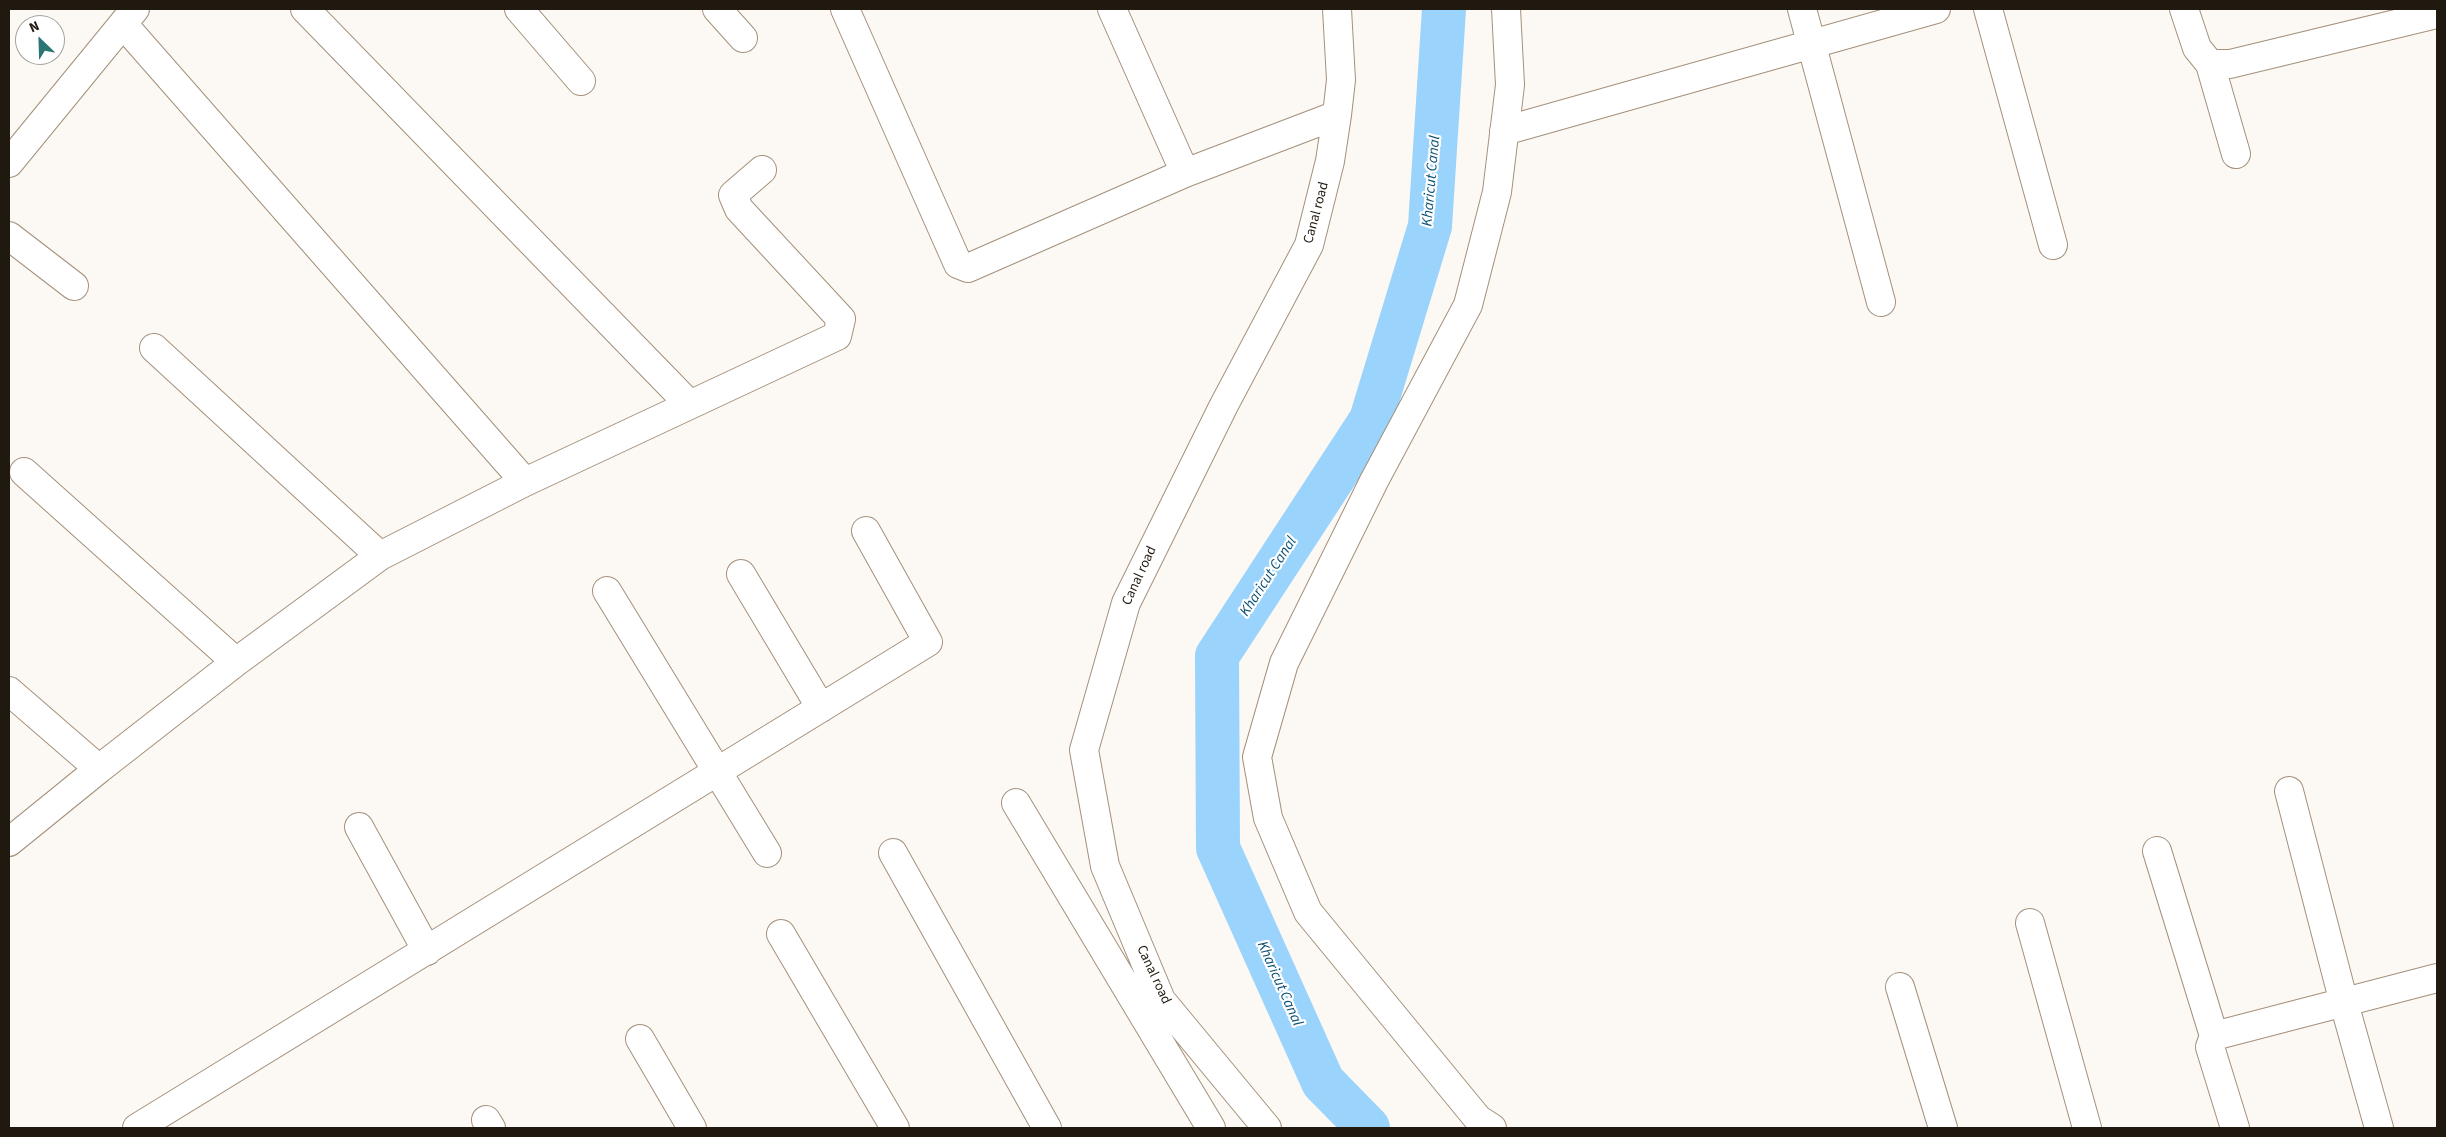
<!DOCTYPE html>
<style>
body{margin:0}
#map{position:relative;width:2446px;height:1137px;overflow:hidden;background:#fcf8f3;font-family:"Source Sans 3",sans-serif}
canvas{display:block}
.frame{position:absolute;inset:0;border:10px solid #201910;pointer-events:none}
.north{position:absolute;left:15px;top:15px;width:50px;height:50px;box-sizing:border-box;background:#fff;border:1px solid #a6a39f;border-radius:50%;rotate:336deg;font-size:14px;font-weight:700;line-height:20px;text-align:center;color:#201910}
.north::after{content:'';display:block;margin:auto;width:18px;height:22px;background:#2b7573;clip-path:polygon(50% 0,100% 100%,50% 72%,0 100%)}
</style>
<div id="map">
<canvas width="2446" height="1137"></canvas>
<div class="frame"></div>
<div class="north">N</div>
</div>
<script>
const context = document.querySelector('canvas').getContext('2d');
context.lineJoin = 'round';
function strokePath(path, color, width, dash) { context.strokeStyle = color; context.lineWidth = width; context.lineCap = dash ? 'butt' : 'round'; context.setLineDash(dash || []); context.stroke(path); }
function label(font, color, halo, rows, align = 'center') {
  context.font = font + ' "Source Sans 3",sans-serif'; context.lineWidth = 4.5; context.setLineDash([]); context.textBaseline = 'middle'; context.strokeStyle = halo; context.fillStyle = color; for (const [text, x, y, turn = 0] of rows) {
    context.save(); context.translate(x, y); context.rotate((+turn || 0) * Math.PI / 180); context.textAlign = isNaN(turn) ? turn : align; if (halo) context.strokeText(text, 0, 0); context.fillText(text, 0, 0); context.restore();
  }
}
strokePath(new Path2D(`
 M1368,1128l-45,-46 -105,-234 -1,-192 154,-236 59,-194 14,-217`), '#9ad3fc', 44);
const minor = new Path2D(`
 M305,9l384,395
 M519,9l62,72
 M717,9l26,29
 M845,9l113,255 10,4 217,-95 -73,-164
 M1802,9l79,293
 M1988,9l65,236
 M2184,9l13,39 13,16h20l207,-50
 M123,24l402,458
 M2210,64l26,90
 M1504,131l432,-122
 M9,163l126,-154
 M1185,173l152,-58
 M9,236l65,50
 M154,348l226,208
 M24,472l212,190
 M741,574l80,134
 M607,591l160,262
 M9,691l90,78 -90,73
 M99,769l137,-107 144,-106 145,-74 312,-146 4,-17 -102,-110 -6,-14 29,-25
 M2289,791l55,212 35,125
 M1016,803l195,325
 M359,827l68,124
 M2157,851l57,185 -4,11 25,81
 M893,853l154,275
 M2030,923l57,205
 M781,934l114,194
 M1900,987l43,141
 M2214,1036l223,-58
 M640,1039l52,89
 M486,1120l5,8
 M137,1128l791,-486 -62,-111
 M1267,1128l-106,-128 -56,-134 -21,-116 42,-147 98,-198 85,-160 21,-84 7,-46 4,-35 -4,-71
 M1492,1128l-14,-9 -170,-207 -40,-94 -11,-61 27,-94 90,-182 94,-176 29,-113 13,-107 -4,-76`);
strokePath(minor, '#a4907b', 30);
strokePath(minor, '#fff', 28);
label('14px', '#201910', '#fff', [
 ["Canal road",1317,213,-75],
 ["Canal road",1140,576,-65],
 ["Canal road",1153,975,65]
]);
label('italic 15px', '#0a5076', '#fff', [
 ["Kharicut Canal",1432,181,-85],
 ["Kharicut Canal",1269,577,-57],
 ["Kharicut Canal",1279,984,66]
]);
</script>
